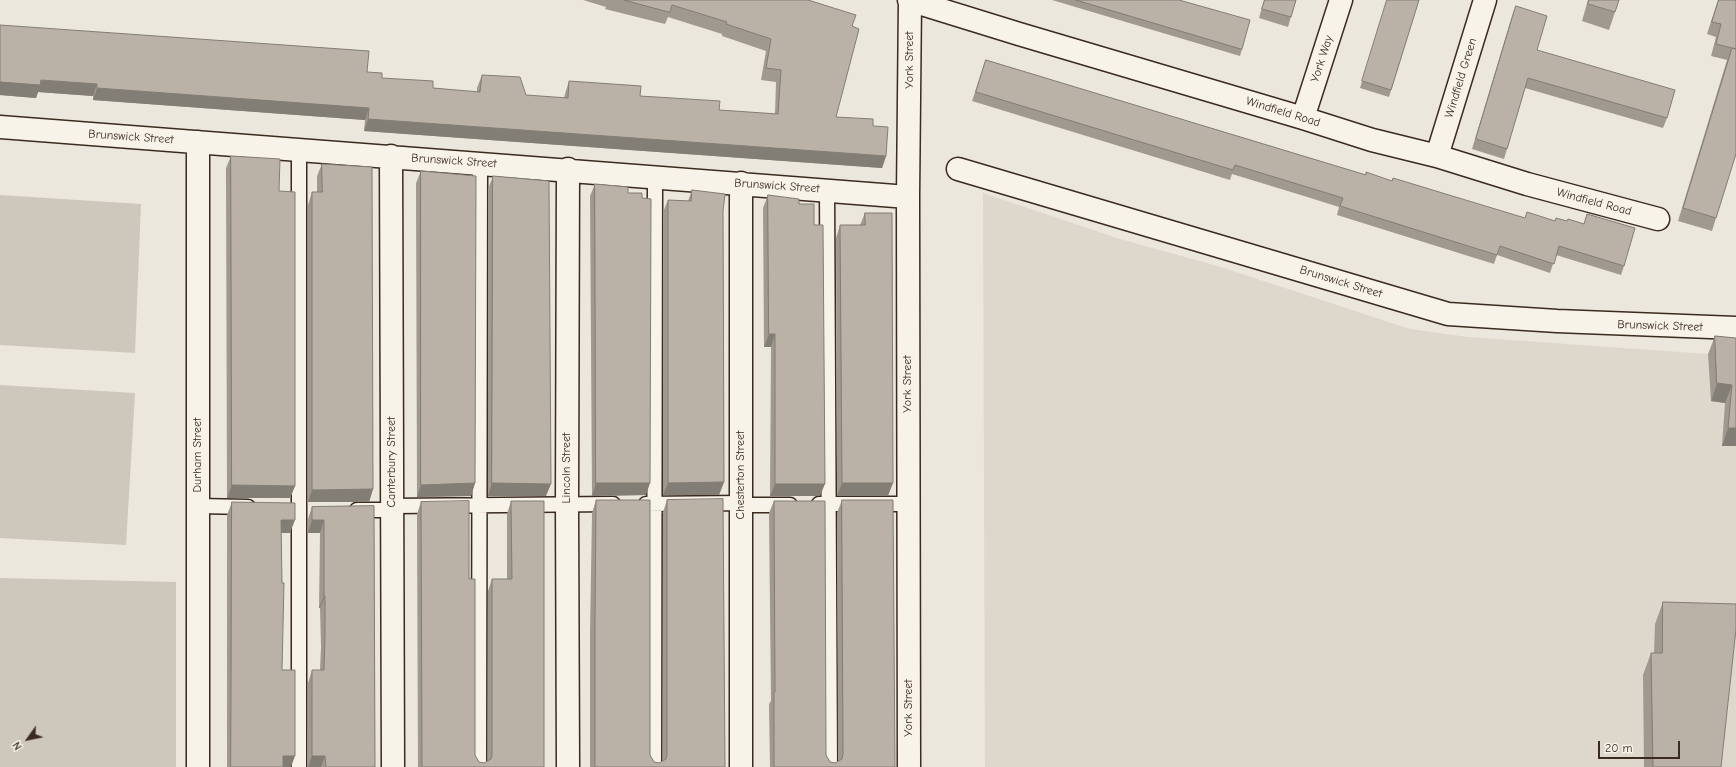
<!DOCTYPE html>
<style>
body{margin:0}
#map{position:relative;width:1736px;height:767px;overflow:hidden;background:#ece7dc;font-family:"Comic Neue",sans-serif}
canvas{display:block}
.north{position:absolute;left:8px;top:719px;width:40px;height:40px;-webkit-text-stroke:3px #f7f3e8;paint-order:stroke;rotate:237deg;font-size:11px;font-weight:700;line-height:16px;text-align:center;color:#3b2a1e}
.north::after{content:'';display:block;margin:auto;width:14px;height:18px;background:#3b2a1e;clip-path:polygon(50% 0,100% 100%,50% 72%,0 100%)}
.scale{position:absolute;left:1598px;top:741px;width:82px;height:18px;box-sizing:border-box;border:2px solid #3b2a1e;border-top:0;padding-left:5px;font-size:12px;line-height:14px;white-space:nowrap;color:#3b2a1e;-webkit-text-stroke:3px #f7f3e8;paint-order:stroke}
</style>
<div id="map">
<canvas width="1736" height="767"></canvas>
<div class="north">N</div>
<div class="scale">20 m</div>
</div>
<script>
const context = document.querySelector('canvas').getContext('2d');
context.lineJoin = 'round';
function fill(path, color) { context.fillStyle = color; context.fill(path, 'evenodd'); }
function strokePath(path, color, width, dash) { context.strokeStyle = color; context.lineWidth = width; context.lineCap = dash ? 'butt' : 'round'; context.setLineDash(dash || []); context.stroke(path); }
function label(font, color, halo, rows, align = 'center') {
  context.font = font + ' "Comic Neue",sans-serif'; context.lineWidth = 4; context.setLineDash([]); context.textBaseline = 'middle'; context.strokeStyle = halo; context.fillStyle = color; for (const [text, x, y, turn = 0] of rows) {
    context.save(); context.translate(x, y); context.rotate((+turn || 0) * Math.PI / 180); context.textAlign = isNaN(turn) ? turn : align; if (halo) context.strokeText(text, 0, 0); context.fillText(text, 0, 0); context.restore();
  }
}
fill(new Path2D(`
 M983,193l137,46 101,28 189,62 58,8 268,19v411h-751z`), '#ddd7cc');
fill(new Path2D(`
 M0,195l141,9 -6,149 -135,-8z
 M0,385l135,8 -9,152 -126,-7z
 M0,578l176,4v185h-176z`), '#cec8bc');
const service = new Path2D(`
 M299,149v618
 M827,190l3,577
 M646,504l96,-1
 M819,504h90
 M742,505h48
 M198,506l50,1
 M392,506l221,-2
 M357,510h35
 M479,767l1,-604
 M654,767l1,-590`);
const minor = new Path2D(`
 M909,0l110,34 284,84 69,22 65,16 90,28 131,35
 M1303,118l38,-118
 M0,127l908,70
 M391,156l2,611
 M1437,156l48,-156
 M958,169l490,145 109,7 179,7
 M741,183v584
 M198,767v-625
 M568,767l-1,-263 1,-335
 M909,767l-1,-570 2,-197`);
strokePath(service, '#3b2a1e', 17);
strokePath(minor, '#3b2a1e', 25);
strokePath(service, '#f7f3e8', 14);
strokePath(minor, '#f7f3e8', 22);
fill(new Path2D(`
 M583,0h225l44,26 -16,91 37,9 13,30 -4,12 -518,-37 1,-11 -272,-20v-4l-55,-4 -2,6 -36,-3v-70l367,47 15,6 51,10 44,4v-4l5,-13 44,20 38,3 1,-4 4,-13 71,15 79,14 56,4 1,-32 -15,-2 5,-29 -44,-15v-2l-54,-17 -3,7 -60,-15 1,-2z
 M1052,0h127l63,49 -2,7z
 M1264,0h32l-8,27 -29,-9z
 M1387,0h32l-30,97 -29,-9z
 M1588,0h31l-10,30 -27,-9z
 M1718,0h18l-20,218 -4,13 -34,-10 49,-161 -16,-4 5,-19 -9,-3z
 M1516,6l21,44 130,68 -4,10 -138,-40 -18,61 -3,10 -32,-10 40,-133z
 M986,60l380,115 26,6 133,37 30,3h12l1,-2 16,5 3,-10 37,52 -3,9 -65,-20 -6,18 -53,-18 -3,9 -157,-49 2,-8 -35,-11 -72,-22 -2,6 -258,-79z
 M231,156l48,35 16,295 -5,12h-63l-1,-330z
 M322,164l51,325 -4,13h-61v-297l4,-13h5v-16z
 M421,171l54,312 -4,13 -54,1 -1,-314z
 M493,176l53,320h-58v-307z
 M595,184l33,9 18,302 -54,1 -2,-300z
 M692,190l31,21 1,271 -5,13h-56v-283l5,-12 20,1z
 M768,195l31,9 15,21 6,271h-50l1,-149h-7l-1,-139z
 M865,213l23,283h-51l-1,-258 4,-13h20z
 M1715,336l21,2v108h-14l3,-43 -14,-2 -3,-47z
 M596,500l54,255 4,7 5,1 4,-2v-249l4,-12 58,267h-135v-135l2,-119z
 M842,500l53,267h-125l-1,-63 2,-3 -2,-188 5,-12 52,254 4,7 5,1 3,-2 -1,-248z
 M511,501l33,266h-126l-1,-253 4,-12 48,77 6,176 4,7 5,1 4,-2v-170l4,-12h15v-65z
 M232,502l58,31h-9l1,137 9,97h-64v-252z
 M374,506l1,261h-68l1,-84 4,-13h8l1,-23 -1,-39h-1l1,-75h-12v-14l4,-12z
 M1663,602l58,165h-77l-1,-92 8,-22h3l1,-29z`), '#a09990');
fill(new Path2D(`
 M41,80l56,4 -4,12 -55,-4 -2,6 -36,-3v-13z
 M97,88l272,20 -4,12 -272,-20z
 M368,119l518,37 -4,12 -518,-37z
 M769,334h6l-4,13h-7z
 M1717,383l15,2 -7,18 -14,-2z
 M1728,428h8v18h-14z
 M724,482l-5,13h-56l5,-12z
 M475,483l-4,13 -54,1 4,-12z
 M492,483l59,1 -5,12h-58z
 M596,483h54l-4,12 -54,1z
 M842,483h51l-5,13h-51z
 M775,484h50l-5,12h-50z
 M232,485l63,1 -5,12h-63z
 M373,489l-4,13h-61l4,-12z
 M281,520h14l-5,13h-14z
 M312,520h12l-4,13h-12z
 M324,596h1l-5,12h-1z
 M283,756h12l-4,11h-12z
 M312,756h13l-4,11h-13z`), '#827d75');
const building = new Path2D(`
 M624,0h184l48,15 -4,11 7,3 -23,88 37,2v7l15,1 -2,29 -518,-37 1,-11 -272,-20v-4l-56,-4 -1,5 -40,-3v-57l369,26 -2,21 15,1v5l51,3v7l47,4 2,-17 38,2 6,18 42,3 1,-17 72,5 -1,10 80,5 -1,9 59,4 3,-44 -15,-2 5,-29 -45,-15 1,-2 -55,-17 -2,7z
 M1076,0h103l71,20 -8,29z
 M1265,0h31l-5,17 -29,-8z
 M1387,0h32l-28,90 -29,-9z
 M1589,0h30l-4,12 -27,-8z
 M1719,0h17v49l-4,-1 4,1v105l-20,64 -33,-10 49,-160 -16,-4 5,-20 -9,-2z
 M1516,6l31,10 -10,34 138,40 -8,28 -139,-40 -21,71 -31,-10z
 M986,60l380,115v-3l26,9 1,-3 132,40 2,-6 28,9 1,-3 11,3 1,-2 16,5 3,-10 48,14 -11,38 -65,-20 -5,18 -54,-18 -3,9 -157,-49 3,-8 -108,-33 -2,5 -257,-78z
 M231,156l49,3 -1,32 16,1v294l-63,-1z
 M322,164l50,3 1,322 -61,1v-298h10z
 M421,171l55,5 -1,307 -54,2z
 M493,176l56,5 2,303 -59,-1z
 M595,184l33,3v6h14v5l9,1 -1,284h-54z
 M692,190l33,4 -2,17 1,271 -56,1v-283l23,1z
 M768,195l31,4v5h15v21h9l2,259h-50v-150h-6z
 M865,213h27l1,270h-51l-2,-258h25z
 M1715,336l21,2v90h-8l4,-43 -15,-2z
 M723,499l2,268h-130v-148l1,-119h54v255l4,7 5,1 7,-4 1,-4v-255z
 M842,500h51l2,267h-121v-75h1l-1,-191h51l1,254 4,7 5,1 7,-4 1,-5z
 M469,501v78h6v176l4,7 5,1 7,-4 1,-4v-176h20l-1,-78h33v266h-122l-1,-265z
 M232,502l63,1v17h-14l1,63h2l-2,87h13v86h-12v11h-52z
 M374,506l1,261h-49l-1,-11h-13v-86h12l1,-36v-38h-1v-76h-12v-13z
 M1663,602l73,2v25l-15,138h-68l-2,-114h11z`);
fill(building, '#bab2a7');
strokePath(building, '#827d75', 1);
label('12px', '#3b2a1e', '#f7f3e8', [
 ["York Way",1322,59,-72],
 ["York Street",910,60,-90],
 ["Windfield Green",1461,78,-73],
 ["Windfield Road",1283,112,17],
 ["Brunswick Street",131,137,4],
 ["Brunswick Street",454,161,4],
 ["Brunswick Street",777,186,4],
 ["Windfield Road",1594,202,15],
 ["Brunswick Street",1341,282,17],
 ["Brunswick Street",1660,326,2],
 ["York Street",908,384,-90],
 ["Durham Street",198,455,-90],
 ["Canterbury Street",392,462,-90],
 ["Lincoln Street",567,468,-90],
 ["Chesterton Street",741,475,-90],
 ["York Street",909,708,-90]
]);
</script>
